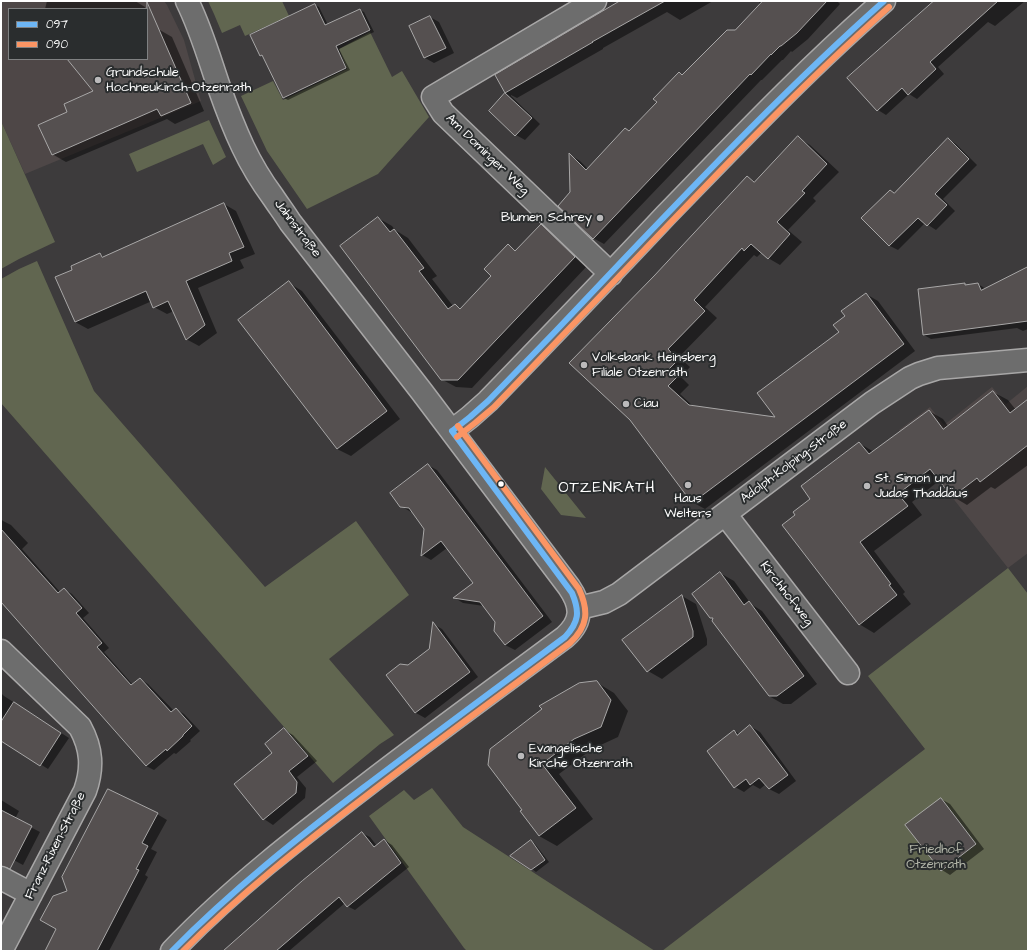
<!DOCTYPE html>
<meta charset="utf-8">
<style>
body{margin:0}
#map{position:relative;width:1029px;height:952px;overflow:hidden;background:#3d3b3c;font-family:"Architects Daughter",sans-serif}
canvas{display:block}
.frame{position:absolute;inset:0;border:2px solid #fff;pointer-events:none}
.legend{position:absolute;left:8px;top:8px;width:140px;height:52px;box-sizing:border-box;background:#2a2d2e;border:1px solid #7f8182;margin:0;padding:5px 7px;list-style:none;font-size:12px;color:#fff}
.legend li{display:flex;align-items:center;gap:8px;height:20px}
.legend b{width:20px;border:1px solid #7f8182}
</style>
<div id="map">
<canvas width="1029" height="952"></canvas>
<div class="frame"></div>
<ul class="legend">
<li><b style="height:5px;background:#6db6f5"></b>097</li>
<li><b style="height:5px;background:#fb9564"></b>090</li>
</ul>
</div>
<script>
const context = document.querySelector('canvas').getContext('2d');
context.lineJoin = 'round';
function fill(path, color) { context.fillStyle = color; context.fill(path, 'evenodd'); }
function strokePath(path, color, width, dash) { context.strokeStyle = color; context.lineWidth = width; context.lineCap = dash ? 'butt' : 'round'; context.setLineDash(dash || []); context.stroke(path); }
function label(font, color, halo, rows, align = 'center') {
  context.font = font + ' "Architects Daughter",sans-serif'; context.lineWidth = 4; context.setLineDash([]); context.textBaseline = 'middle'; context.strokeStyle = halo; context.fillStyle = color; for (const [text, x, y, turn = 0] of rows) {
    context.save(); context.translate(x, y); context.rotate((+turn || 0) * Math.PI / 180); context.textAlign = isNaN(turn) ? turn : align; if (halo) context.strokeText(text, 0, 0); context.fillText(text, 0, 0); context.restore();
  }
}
fill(new Path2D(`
 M1,1h163l3,4 17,35 17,61 -176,73 -24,-53zM9,9h138v50h-138z
 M1028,386v167l-20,15 -109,-138 31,-23 14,18 48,-38 14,17z`), '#4e4747');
fill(new Path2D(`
 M208,1h74l7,15 -44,20 -5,-11 -18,8 -8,-19z
 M370,32l22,45 10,-6 27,46 -51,57 -71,35 -40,-58 -26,-55 32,-15 10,19 64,-31 -8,-20z
 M209,120l17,37 -13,8 -10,-21 -66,28 -8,-18z
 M1,121l54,121 -36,17 -18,10z
 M37,261l57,130 171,196 91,-66 53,74 -80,64 65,76 -14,9 -47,39 -332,-380v-124l18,-10z
 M545,467l41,51 -25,-3 -20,-26z
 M1008,568l20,26v357h-366l263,-202 -57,-73z
 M432,788l31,39 192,124h-188l-3,-3 -95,-132 35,-26 10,10z`), '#616650');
fill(new Path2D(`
 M47,1h88l10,6v2h-100z
 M622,1h91l-33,19 -13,-8 -64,36v1l-86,49 -6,-3v1l29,28 -15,16 -9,-5 -26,-24 16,-18 -10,-18z
 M759,1h78l3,3 -32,35 -16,13 -1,-1 -8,9h-1l-20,20h-1l-157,164 -11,-6 -22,-45 -1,-38 10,6 8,8 42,-37 28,-30 21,-29 4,3 53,-45 24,-25z
 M936,1h89l-30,25 -7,-4 -50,45 6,7 -27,25 -8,-5 -23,21 -8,-5z
 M315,5l4,2 9,18 32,-15 4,2 10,20 -35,17 11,21 -62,30 -4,-2 -20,-41 -3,-2z
 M430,17l9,5 15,31 -20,10 -9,-5 -15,-32z
 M158,29l14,8 32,74 -29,13 -8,-5 -101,43 -14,-8 17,-42 26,-21 -19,-32h71v-26z
 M798,138l12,7 29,27 -26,26 3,3 -28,29 14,12 -22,23 -12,-7 -6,-6 -5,5 -3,-2 -49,52 12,11 -38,39 11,10 -9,10 8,8 -9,9 14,13 84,11 62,-86 6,-16 20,-22 12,7 37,50 -210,158 -13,-7 -62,-82 24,-143 93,-100 9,5z
 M948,139l8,5 21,21 -34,34 12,12 -19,19 -11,-7 -27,27 -8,-4 -27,-28 27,-27 5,2z
 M224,204l12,7 19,43 -15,6 4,8 -46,20 19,45 -18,13 -13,-7 -12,-28 -7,3 -13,-7 -2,-6 -64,28 -13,-7 -1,-52 26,-16 4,3z
 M378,218l14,8 3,4 13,8 29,38 -5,3 21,27 2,-1 7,4 30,-33 16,-30 8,5 25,-26 14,8 33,32 -116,123 -16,-1 -15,-8z
 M1028,268v61l-5,2 -6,-3 -86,11 -7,-4 41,-50h1l12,-1 8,5z
 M289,283l13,8 98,128 -49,37 -14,-7z
 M993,392l15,8 8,10 12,-9v64l-33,24 -4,-2 -24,18 -15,-9 -12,-16 -28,22 10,13 -48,36 31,41 -2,2 8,10 -37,29 -15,-9 -62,-109 15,-16 47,-56 15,9 55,-41 14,8 5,7z
 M428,465l9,5 115,152 -37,28 -10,-5 -9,-23 -12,-16 -21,-3 -8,-5 19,-15 -27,-35 -16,12 -9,-5 3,-26 -12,-17h-2l-10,-6z
 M1,519l2,2 8,4 17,18 -6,6 38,43 4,-3 8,5 17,19 -6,5 26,30 -5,4 29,33 7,-6 8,5 26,27 2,-2 8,5 16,17 -10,9 1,1 -15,13 -2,-1 -20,17 -8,-4 -145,-166z
 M720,573l14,8 17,23 11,7 55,73 -26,20h-8l-14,-8 -55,-77 -3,-1z
 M682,596l14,8 11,35v6l-45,34 -14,-8z
 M433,624l9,5 36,48 -53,41 -9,-5 -29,-38 22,-9 21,-16z
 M596,682l18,11 14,18 -10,26 -26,12 -33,25 34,45 -36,27 -18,-10 -16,-26 21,-101z
 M1,693l3,3 65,42 -21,31 -47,-30z
 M750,726l10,6 36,49 -17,13 -10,-5 -3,-5 -6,5 -7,-4 -9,7 -9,-5 -1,-56 6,3z
 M284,730l9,5 24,26 -20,16 9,11 -1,10 -32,27 -9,-6z
 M941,799l9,5 34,45 -34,26 -8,-5z
 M1,800l18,11 -4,8 25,13 -17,33 -17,-9 -5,2z
 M157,814l10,6 -16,29 6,3 -12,23 3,2 -39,74h-63l11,-22 11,-37z
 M362,833l8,4 7,9 7,-6 8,5 17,22 -54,43 -8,-4 -2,-3 -56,48h-64z
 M531,841l4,3 14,18 -13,10 -4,-3z`), '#0007');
const building = new Path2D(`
 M620,1h45l-73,41h1l-88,51 -10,-18z
 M763,1h64l-30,32 -16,13h-1l-9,9v-1l-20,21 -1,-1 -157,165 -35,-33 12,-14 -1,-39 17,17 39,-42 4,3 28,-29 -4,-3 26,-27 3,3 45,-45h8z
 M934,1h64l-68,61 6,7 -28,26 -6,-7 -25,23 -30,-33z
 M147,2l44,101 -30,13 -4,-7 -105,46 -14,-30 29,-13 -3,-8 29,-13 -26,-32h80z
 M315,4l10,21 35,-16 10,21 -34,16 10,22 -63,30 -21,-43 -2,1 -10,-21z
 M430,16l16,32 -22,10 -15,-32z
 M505,93l27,25 -17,18 -26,-25z
 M798,136l29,28 -25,27 3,2 -28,29 13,12 -22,25 -17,-15 -7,7 -2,-3 -48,52 11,11 -37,38 10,11 -9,9 8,8 -9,9 21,19 86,12 -18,-24 82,-61 -6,-7 12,-9 -4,-5 25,-18 38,51 -212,159 -62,-83 -61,-57 85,-87 93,-100 7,6z
 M948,138l21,21 -34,35 12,11 -20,21 -9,-8 -29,28 -28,-28 29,-28 4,3z
 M224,203l20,44 -15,6 3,8 -46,20 19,44 -19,15 -18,-39 -15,7 -7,-17 -71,31 -20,-45 17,-7 -1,-4 29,-13 2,4z
 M378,217l12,15 4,-3 30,39 -5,3 29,38 7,-5 5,5 31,-33 -7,-7 24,-25 7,7 26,-27 34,33 -117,123h-17l-101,-134z
 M1028,267v54l-105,14 -5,-46 47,-6v2l13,-2 3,7z
 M289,281l98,130 -50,38 -99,-129z
 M993,391l17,22 18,-14v46l-48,37 -3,-4 -25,19 -22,-28 -32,25 10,12 -48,36 31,42 -2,1 8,10 -38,30 -77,-100 13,-10 -2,-3 17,-13 -9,-13 58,-44 10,12 60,-44 14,19z
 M428,464l115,152 -38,29 -11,-14 1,-9 -15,-20 -27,-4 20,-15 -32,-42 -20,15 3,-27 -15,-21 -9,-1 -10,-14z
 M1,529l57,64 6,-5 18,20 -6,5 26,30 -5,4 34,38 9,-7 31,34 5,-4 16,18 -9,9v1l-16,15 -1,-2 -20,17 -145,-164z
 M720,572l24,33 5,-4 55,75 -27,20h-8l-57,-75 1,-3h-3l-18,-24z
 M682,595l11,36v6l-46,35 -25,-32z
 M433,622l37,50 -55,41 -29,-38 14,-11 8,1 21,-16z
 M597,681l14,19 -10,27 -27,12 -32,25 34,44 -37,28 -19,-25 2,-1 -34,-45 2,-16 52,-40 -3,-3 40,-23z
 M14,702l47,31 -21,33 -39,-25v-19z
 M750,725l38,50 -19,14 -10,-11 -9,7 -4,-6 -12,9 -27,-37 27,-21 3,5z
 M284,728l24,28 -19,15 8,11 -1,11 -33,27 -29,-36 38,-31 -7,-9z
 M108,789l50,24 -16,30 6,3 -12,23 3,1 -42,81h-52l11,-22 -16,-9 13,-24 14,-5 -5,-14z
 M941,798l35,46 -35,27 -36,-46z
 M1,810l31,16 -22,43 -9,-3z
 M362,832l12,15 10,-8 17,24 -54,44 -8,-10 -63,54h-53l79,-70z
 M531,840l14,20 -14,10 -21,-14z`);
fill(building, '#555050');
strokePath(building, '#a8a7a7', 1);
const minor = new Path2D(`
 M595,1l-162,96 10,16 168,161
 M452,431l18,-14 18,-16c60,-62 119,-123 178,-186 71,-73 141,-147 218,-214
 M725,514l123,159
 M579,608l25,-6 15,-8 253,-191 38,-25 9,-4 19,-6 90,-8
 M1,651l79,76c12,22 13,41 5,64l-84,160
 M1,878l30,16
 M172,951c59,-62 128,-115 196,-167 65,-50 131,-98 197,-147 18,-16 17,-31 4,-50l-147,-195 -132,-170c-5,-8 -11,-16 -17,-25 -11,-15 -22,-33 -30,-50 -9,-19 -17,-40 -24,-60 -10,-29 -18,-58 -32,-86`);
strokePath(minor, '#a8a7a7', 25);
strokePath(minor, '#6d6d6d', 22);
strokePath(new Path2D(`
 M452,431l18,-14 18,-16c45,-46 90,-93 134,-140 85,-89 170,-178 262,-260
 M172,951c59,-60 124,-112 191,-163 67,-51 135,-101 202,-151 14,-15 15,-25 7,-44l-120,-162`), '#6db6f5', 6);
strokePath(new Path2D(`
 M457,437l18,-14 19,-16c45,-47 89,-93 134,-140 85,-89 169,-178 261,-260
 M183,951c57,-57 119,-106 183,-155 67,-52 136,-102 204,-153 18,-17 19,-32 9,-54l-121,-163`), '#fb9564', 6);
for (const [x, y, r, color] of [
 [98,80,4,"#bbbabb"],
 [600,218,4,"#bbbabb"],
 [584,365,4,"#bbbabb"],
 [626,404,4,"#bbbabb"],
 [501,484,3.5,"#fff"],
 [688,485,4,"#bbbabb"],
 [867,486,4,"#bbbabb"],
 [521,756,4,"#bbbabb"]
]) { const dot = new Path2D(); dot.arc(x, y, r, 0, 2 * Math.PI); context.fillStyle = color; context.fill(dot); strokePath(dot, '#2a2d2e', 1.5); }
label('13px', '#fff', '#2a2d2e', [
 ["Grundschule",106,73],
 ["Hochneukirch-Otzenrath",106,88],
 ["Blumen Schrey",592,218,"right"],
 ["Volksbank Heinsberg",592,358],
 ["Filiale Otzenrath",592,373],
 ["Ciau",634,404],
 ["St. Simon und",875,479],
 ["Judas Thaddäus",875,494],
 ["Haus",688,499,"center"],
 ["Welters",688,514,"center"],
 ["Evangelische",529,749],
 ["Kirche Otzenrath",529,764]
], 'left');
label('13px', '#fff', '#2a2d2e', [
 ["Am Dominger Weg",487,155,44],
 ["Jahnstraße",297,229,53],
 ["Adolph-Kolping-Straße",794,462,-37],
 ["Kirchhofweg",786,594,52],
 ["Franz-Rixen-Straße",56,846,-63]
]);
label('13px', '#b3b6a9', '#2a2d2e', [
 ["Friedhof",936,850],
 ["Otzenrath",936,865]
]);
context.letterSpacing = '1px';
label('15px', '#fff', '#2a2d2e', [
 ["OTZENRATH",607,489]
]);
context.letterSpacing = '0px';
</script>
